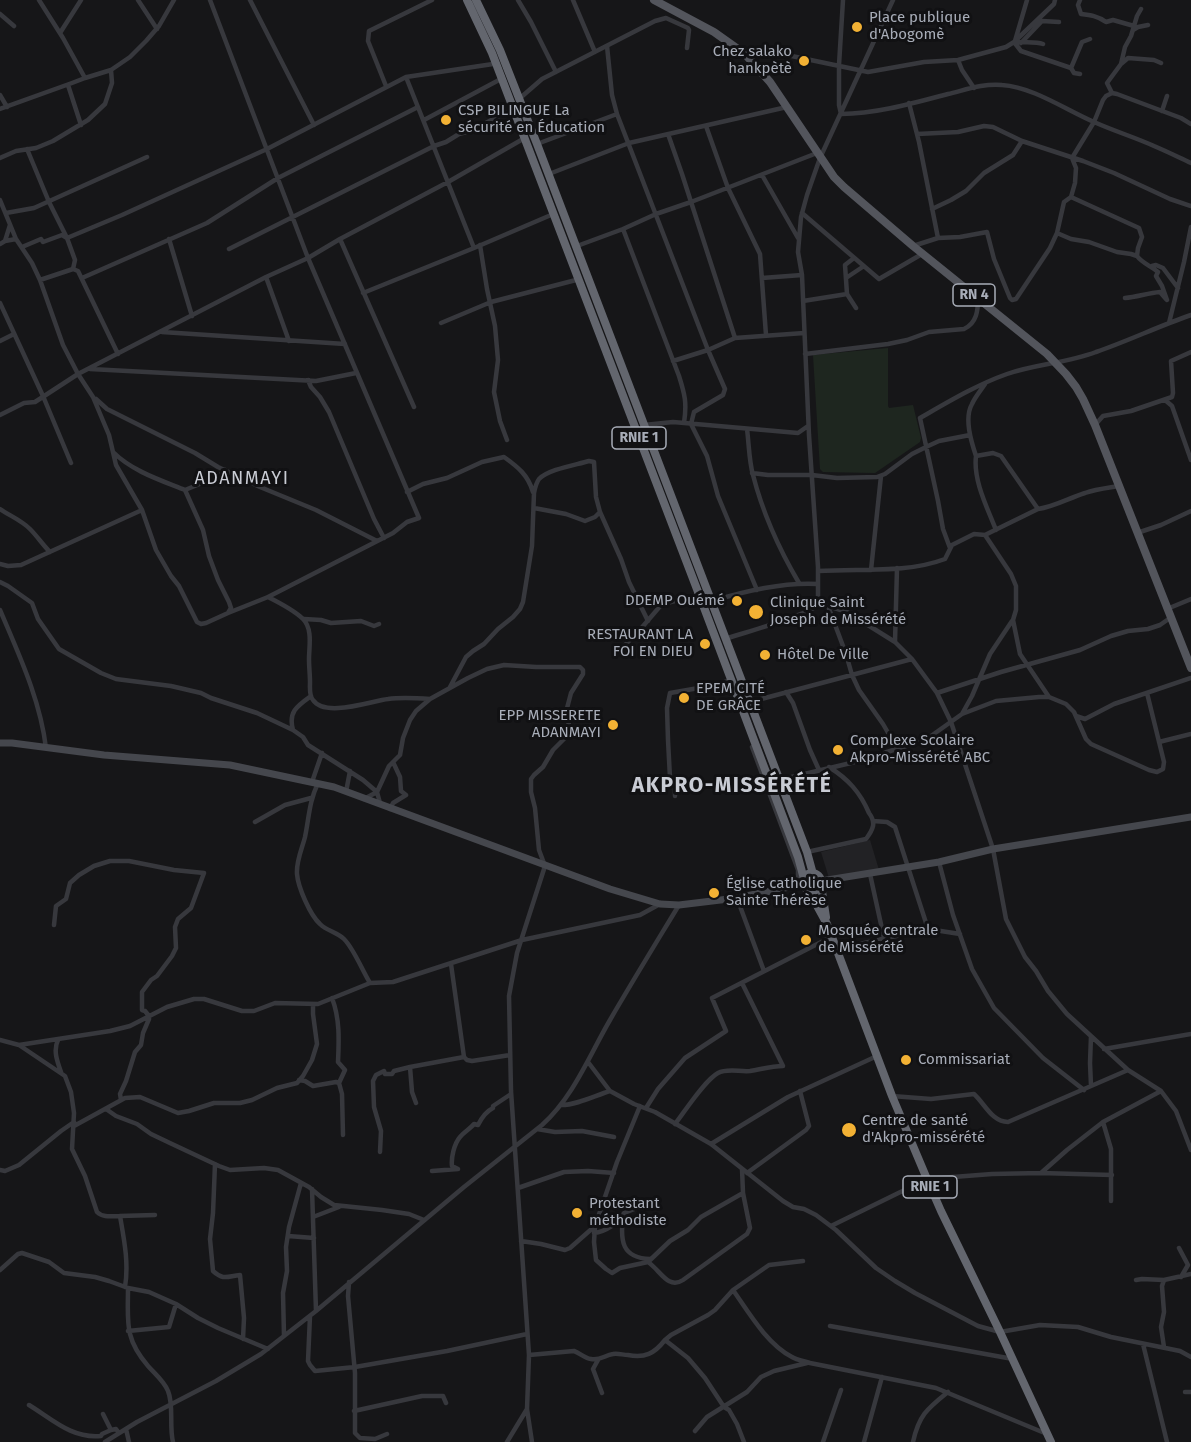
<!DOCTYPE html>
<meta charset="utf-8">
<style>
body{margin:0}
canvas{display:block;background:#161618}
</style>
<canvas width="1191" height="1442"></canvas>
<script>
const context = document.querySelector('canvas').getContext('2d');
context.lineJoin = 'round';
function fill(path, color) { context.fillStyle = color; context.fill(path, 'evenodd'); }
function strokePath(path, color, width, dash) { context.strokeStyle = color; context.lineWidth = width; context.lineCap = dash ? 'butt' : 'round'; context.setLineDash(dash || []); context.stroke(path); }
function label(font, color, halo, rows, align = 'center') {
  context.font = font + ' "Fira Sans",sans-serif'; context.lineWidth = 6; context.setLineDash([]); context.textBaseline = 'middle'; context.strokeStyle = halo; context.fillStyle = color; for (const [text, x, y, turn = 0] of rows) {
    context.save(); context.translate(x, y); context.rotate((+turn || 0) * Math.PI / 180); context.textAlign = isNaN(turn) ? turn : align; if (halo) context.strokeText(text, 0, 0); context.fillText(text, 0, 0); context.restore();
  }
}
fill(new Path2D(`
 M870,840l9,30 -50,8 -8,-26z`), '#222225');
fill(new Path2D(`
 M888,348v58l1,2 24,-3 8,33 -1,4 -45,31 -52,-1 -3,-3 -7,-114z`), '#1e261f');
strokePath(new Path2D(`
 M39,0l24,38 22,40
 M138,0l19,29
 M210,0l98,258 111,260 -12,4 -14,11 -125,64 -40,16
 M250,0l64,125
 M518,0l13,22 25,50
 M573,0l22,52
 M843,0l-4,65v40l2,9c35,0 73,-11 107,-20 17,-4 36,-11 54,-9 31,2 64,25 92,37 20,9 40,15 60,24 12,5 24,11 37,17
 M1080,0l-2,5 3,9c9,1 17,2 25,8l7,-2 21,6
 M0,14l14,12
 M1133,30l5,-3 10,-2
 M60,33l21,-33
 M1015,41l12,-41
 M1021,43l21,-22 17,1
 M1043,44c-8,-3 -19,-1 -29,-2l7,9 50,17 11,-26 8,-3
 M607,46l5,49 5,19 91,236 17,39 -2,6 -29,17 -3,12 16,32 11,40 39,94
 M745,54l3,-4h15l105,22 56,-10 34,-2 48,-13 8,-5 40,-38 1,-4
 M958,60l4,10 12,18
 M1121,64l4,-17 6,-11 6,-20 4,-7
 M1071,68l3,5 6,1
 M406,77l68,171
 M68,85l13,40
 M386,86l-18,-45 1,-10 63,-31
 M1112,93l-5,-10 14,-19 7,-6 26,2 7,3
 M0,95l7,12
 M519,99l23,-20 113,-58 11,-3 22,10 1,2 -2,18
 M909,103l10,39 19,96
 M0,109l72,-26 13,-5 26,-8 19,-13 16,-16 13,-15 15,-26
 M1162,111l5,-15
 M424,120l75,-40
 M706,126l22,62 32,66 6,81
 M668,134l14,40 53,164
 M917,134l41,-2 26,-6 9,1 29,14 61,20 31,12 56,26 21,7
 M537,144l80,-30
 M27,149l22,53 18,36 8,22 -2,9
 M0,158l16,-7 20,-3 17,-7 35,-21 17,-16 7,-21 -1,-13
 M549,174l80,-31 158,-36
 M762,175l36,63
 M1071,197l68,31 3,9 -4,11 -1,8c5,7 14,10 21,16l-2,4 6,10 5,14
 M0,200l16,39 16,24 8,17 23,65 15,29 15,23 16,38 7,30 26,45 14,40 15,26 8,10 18,36 4,2 5,-1 22,-10 3,-5 -2,-6 -11,-22 -9,-24 -6,-26 -18,-40c-25,-10 -53,-19 -72,-38
 M932,209l19,-9 15,-9 18,-18 29,-18 9,-14
 M6,213l28,-5 113,-51
 M802,213l77,66 43,-25
 M623,229l56,147c6,19 8,27 5,47
 M1057,233l14,6 18,3 28,10 14,2 6,2
 M169,239l23,77
 M340,239l74,168
 M5,241l5,-16
 M0,244l5,-3 11,-2
 M480,245l7,44 8,37 3,34 -4,32 6,29 7,19
 M577,246l46,-17 33,-15 35,-12 126,-49
 M913,246l25,-8 22,-1 27,-5 7,27 16,39 2,2 4,-1 34,-51 7,-15 7,-31 7,-5 4,-14 1,-15 -4,-10 22,-36 9,-22 3,-4 6,-3 5,1 64,24 10,6
 M22,247l19,-8 2,3 19,-7 5,3 55,-23 145,-66 139,-72 87,-13
 M229,249l205,-103 12,-4 13,-8 11,-3 41,-21
 M854,258l-9,7 2,29 9,14
 M1152,266l4,-1 7,3 15,20
 M266,277l23,64
 M82,278l125,-55 71,-45 140,-71
 M762,278l40,-3
 M846,278l18,-12
 M40,280l33,-11 5,2 40,83
 M363,293l111,-45 77,-33
 M1125,298c12,-1 23,-5 35,-6l6,7
 M803,301l44,-7
 M0,303l43,93 28,67
 M441,323l50,-21 85,-22
 M1169,323l15,-61 7,-35
 M162,332l183,12
 M0,341l14,-7
 M805,354l83,-10 19,-4 22,-8 35,-3c13,-6 14,-19 14,-31
 M673,361l35,-11 27,-12 69,-5
 M90,369l226,12 40,-8
 M308,380l3,7 9,10 9,15 45,107 10,19
 M985,384c-4,6 -10,13 -13,20 -8,14 -1,37 4,52l17,-3 8,3 37,53
 M96,399l11,10 88,44 23,14 42,20 56,23 61,31
 M1165,400l7,6 19,54
 M0,415l24,-12 11,-1 43,-28 188,-97 42,-19 32,-19 108,-57 75,-43
 M644,425l29,-3 125,11 10,-7
 M1095,425l8,-9 28,-5 41,-14 1,-4 -2,-32 20,-9
 M747,429c2,15 2,32 6,46 10,39 26,74 46,108
 M976,456c-3,24 11,51 20,74
 M752,473l16,2h44l25,3 40,-1 8,-3 27,-20 14,-7 13,-6 31,-6
 M185,490l34,-14 6,-6
 M407,492l16,-8 24,-6 35,-16 22,-5c14,10 24,18 29,35
 M534,508l32,6 19,7 10,-4 5,-5
 M0,509c10,7 21,11 30,20 7,7 13,16 20,23
 M1137,533l24,-8 30,-14
 M985,535l26,39 5,12v24l-3,10 7,34 29,43 17,7 8,8 12,27 5,5 58,26 8,2 6,-3 1,-7 -17,-69
 M950,548l-7,-19 -5,-28 -18,-83c28,-16 56,-33 87,-44 29,-10 60,-11 89,-22 32,-11 63,-26 95,-37
 M0,564l8,2 13,-1 121,-55
 M871,570l10,-94
 M818,571c42,-3 87,3 127,-12l7,-14 22,-11 11,1 6,-3 47,-23c16,-2 31,-11 47,-16 11,-4 22,-5 34,-7
 M0,582l8,4 24,17 6,16 21,30 42,24 15,6 55,7 30,7 10,5 46,15 36,17 10,7 5,8 55,35 14,12 3,11
 M268,597c12,6 26,13 35,22 10,10 6,28 6,40 0,8 1,16 1,23 0,6 -1,14 3,18 12,18 58,1 75,-1 14,-2 28,-1 42,0
 M712,601c34,-10 71,-19 106,-17
 M818,605l10,1 19,6 48,30 17,17 25,34 14,29 42,127 13,70 19,38 11,14 12,20 19,23 61,56 33,21 15,20 15,39
 M828,606l18,48 6,21 7,15 24,34 15,26
 M1167,609l24,-10
 M0,610c19,45 40,89 46,138
 M304,619l17,1 10,3 30,-2 13,5 5,-2
 M725,639c18,-6 83,-24 93,-34v-38l-9,-132 -7,-160 -4,-23 3,-35 6,-22 13,-37 73,-158
 M895,642l2,-74
 M617,653l21,-21 24,-28 35,-8 3,1
 M450,687l16,-30 7,-6 11,-7 14,-15 15,-12 7,-8 3,-7 9,-56 2,-53c1,-5 2,-10 5,-14 10,-10 37,-14 50,-18l5,1 2,35 4,15 21,47 8,23 19,39
 M786,692l7,11 17,47 9,20
 M937,693l64,-21 79,-22 31,-14 17,-5 20,-2 12,-4 10,-7
 M750,702l162,-43
 M962,714l10,-18 18,-42 22,-33
 M1076,716l9,3 29,-15 77,-26
 M293,730c-5,-18 4,-24 18,-34
 M1159,742l32,-8
 M752,747l46,123v7l-2,3 -11,3 -3,5
 M779,780l76,-18 64,-20 12,-6 31,-22 34,-13 43,-4h10
 M312,782l10,-29
 M318,783c-9,19 -9,35 -13,54 -3,12 -9,24 -8,37 1,13 13,41 23,50 7,7 17,8 24,15 10,10 18,31 26,44
 M346,792l4,-21
 M675,796v-10l-5,-8 -2,-38 -1,-32 3,-15 46,-8 12,-4
 M364,799l13,-7 12,-26 11,-11 3,-17 7,-18 6,-9 14,-12 38,-21 19,-9 17,-4 32,2h44l3,3v4l-12,19 -5,19 3,13 -1,10 -15,15 -10,17 -9,8 -3,4v13l4,16 4,42 6,16 -28,87 -8,43 2,95 18,264 -2,54 5,33
 M390,809l3,-6 13,-8 -5,-4 -1,-14 -7,-15
 M873,821l14,1 8,5 33,102
 M255,822l30,-17 26,-7
 M807,852l59,-13c3,-4 6,-8 7,-13 1,-5 -1,-9 -4,-13 -9,-21 -21,-34 -40,-46
 M939,862l14,53 19,54 22,39 49,50 41,32
 M870,874l14,64
 M737,898l27,73
 M54,925l2,-19 10,-7 4,-16 9,-8 15,-9 16,-5h19l45,9 30,3 -13,35 -13,11 -3,8 1,21 -4,8 -15,20 -6,4 -9,12v18l3,1 4,5v3l-6,14 -2,12 -6,7 -9,29 -6,13 1,6
 M837,949l91,-20 32,5
 M451,964l13,93 3,3 5,1 38,-6
 M332,998c8,21 7,42 6,64l7,8 -6,13
 M1091,1036l-1,27 1,23
 M0,1040l19,5 46,31 6,16 3,21 -2,36 13,27 12,36c6,6 15,4 23,4
 M58,1040c-5,10 -1,21 3,32
 M19,1045l91,-14 20,-5 37,-19 27,-8h10l38,12h12l21,-8 43,1 52,-21 23,-1 129,-42 118,-25 20,-11
 M1104,1049l87,-15
 M588,1062l22,29 24,13 21,8 56,32 72,57 10,6 11,2 12,6 20,15 40,38 19,13 20,12 63,33 22,6 40,-7 38,2 33,10 69,14 11,6
 M299,1080l6,1 8,5 23,-4 3,1 3,11 1,41
 M892,1096l39,3 43,-5c11,10 18,28 34,28l120,-52
 M416,1103l-4,-11 -2,-25 54,-10
 M561,1105c16,0 33,-9 49,-14
 M640,1106l-23,56 -22,64 -1,16 2,18 10,9 6,4 8,-5 28,-6c12,8 20,28 35,18l64,-46 3,-6 -7,-35 -1,-24
 M646,1108l12,-19 27,-31 41,-27 -14,-33 119,-61
 M106,1109l10,7 21,8 14,10 21,10 47,22 11,4 34,-2 14,2 31,17 12,10 13,8 48,5 27,4 15,6
 M1103,1122l8,27v52
 M675,1124c10,-13 30,-44 43,-51 9,-5 22,-1 32,-2 12,-2 22,-5 33,-5l-41,-83
 M74,1126l51,-28 15,-1 38,16 11,-2 25,-8h26l12,-3 25,-12 20,-5 6,-7 9,-16 5,-16 -4,-30v-10
 M537,1129l18,3 27,-1 32,6
 M711,1144l77,-47 89,-41
 M380,1152l1,-21 -7,-24 -1,-26 3,-6 8,-4 1,3h7l2,-3 16,-4
 M215,1164l-2,49 -3,26 3,32c11,10 15,5 27,4l4,43 -1,21
 M0,1170l5,1 14,-6 42,-34 13,-9
 M432,1171l26,-2 -6,-3c-1,-8 2,-22 8,-29 4,-5 10,-8 14,-13l4,1c3,-6 7,-13 15,-17v-2l18,-12
 M747,1173l59,-43 3,-4 -9,-35
 M1041,1173l26,-23 36,-28 58,-31
 M518,1188l46,-16 24,-1 26,2
 M312,1189l4,122
 M313,1217l26,-10
 M623,1217c-3,24 -1,41 27,42
 M831,1226l96,-47 65,-5 49,-1 71,2
 M594,1233c11,-1 25,-10 30,-20l21,-8
 M288,1236l26,2
 M521,1241l20,3 24,6 5,-2 25,-22
 M1179,1248l9,17 -7,12
 M648,1262l22,-21 18,-11 13,-13 42,-24
 M0,1270l18,-16 4,-1 27,9 15,11 31,4 14,4 19,7 21,4 27,12 22,14 20,10 50,21
 M1136,1280l6,-1 22,1
 M349,1282l-1,14 7,77v60l5,5 15,1 12,-5
 M125,1287c4,-24 -1,-48 -5,-71l35,-1
 M128,1288c0,34 -4,50 20,78 7,8 16,15 20,25 6,14 1,35 5,51
 M733,1290c16,23 34,54 59,67 5,3 12,4 18,6l126,25 111,46
 M310,1316l-2,45 2,4 5,6 40,-4 92,-16 80,-17
 M830,1326l183,33
 M128,1331l41,-4 7,-23
 M284,1336l-1,-43 4,-22 -1,-24 3,-20 12,-44
 M665,1340l6,-5 37,-20 7,-5 18,-20 36,-25 34,-4
 M1143,1344l24,98
 M1164,1347l-3,-20 3,-15 -2,-26 2,-6 27,-6
 M529,1355l45,-4c6,2 10,7 17,8 9,2 14,-4 22,-5 5,-1 10,1 15,1 17,3 26,-1 37,-15l23,18 17,20 19,29 5,3 8,14 7,18
 M598,1360l-5,9 9,24
 M1185,1392h6
 M29,1405c23,14 43,34 72,31l1,-2 9,-4
 M354,1411l68,-15h21l3,7
 M103,1414l8,16 5,-1 3,4
 M126,1429l3,13
 M695,1431l12,-14 40,-25 14,-15 13,-6 33,-8
 M105,1442l32,-20 79,-41 45,-27 55,-43 148,-124 78,-62c32,-29 47,-69 68,-105 22,-38 46,-77 69,-115
 M507,1442l20,-33
 M823,1442l18,-52
 M864,1442l18,-65
 M913,1442c6,-27 14,-33 35,-50`), '#37383d', 4.5);
strokePath(new Path2D(`
 M0,743h12l92,12 126,10 104,22 276,102 50,15 19,1 58,-7 66,-14
 M821,881l118,-19 54,-13 198,-32`), '#45474d', 7);
strokePath(new Path2D(`
 M654,0l60,32 31,22 25,28 64,95 10,10 69,59 134,108 19,20 10,13 7,12 12,26 96,243`), '#53555c', 8);
strokePath(new Path2D(`
 M467,0l25,53 208,544 98,260 6,22
 M476,0l24,50 37,94 270,708 6,22
 M803 882a9 9 0 1 1 18 0a9 9 0 1 1-18 0Z
 M821,885l5,32
 M809,891l18,33 65,172 35,83 14,32 59,121 51,110`), '#63666e', 8);
for (const [x, y, r, color] of [
 [857,27,6,"#f2b134"],
 [804,61,6,"#f2b134"],
 [446,120,6,"#f2b134"],
 [737,601,6,"#f2b134"],
 [756,612,8,"#f2b134"],
 [705,644,6,"#f2b134"],
 [765,655,6,"#f2b134"],
 [684,698,6,"#f2b134"],
 [613,725,6,"#f2b134"],
 [838,750,6,"#f2b134"],
 [714,893,6,"#f2b134"],
 [806,940,6,"#f2b134"],
 [906,1060,6,"#f2b134"],
 [849,1130,8,"#f2b134"],
 [577,1213,6,"#f2b134"]
]) { const dot = new Path2D(); dot.arc(x, y, r, 0, 2 * Math.PI); context.fillStyle = color; context.fill(dot); strokePath(dot, '#111113', 2); }
for (const [x, y, w] of [
 [974,295,42],
 [639,438,54],
 [930,1187,54]
]) { const box = new Path2D(); box.roundRect(x - w / 2, y - 11, w, 22, 4.5); context.fillStyle = '#111113'; context.fill(box); strokePath(box, '#a8adb8', 1.5); }
label('bold 14px', '#a8adb8', null, [
 ["RN 4",974,295],
 ["RNIE 1",639,438],
 ["RNIE 1",930,1187]
]);
label('15px', '#a8adb8', '#111113', [
 ["Place publique",869,18],
 ["d'Abogomè",869,35],
 ["Chez salako",792,52,"right"],
 ["hankpètè",792,69,"right"],
 ["CSP BILINGUE La",458,111],
 ["sécurité en Éducation",458,128],
 ["DDEMP Ouémé",725,601,"right"],
 ["Clinique Saint",770,603],
 ["Joseph de Missérété",770,620],
 ["RESTAURANT LA",693,635,"right"],
 ["FOI EN DIEU",693,652,"right"],
 ["Hôtel De Ville",777,655],
 ["EPEM CITÉ",696,689],
 ["DE GRÂCE",696,706],
 ["EPP MISSERETE",601,716,"right"],
 ["ADANMAYI",601,733,"right"],
 ["Complexe Scolaire",850,741],
 ["Akpro-Missérété ABC",850,758],
 ["Église catholique",726,884],
 ["Sainte Thérèse",726,901],
 ["Mosquée centrale",818,931],
 ["de Missérété",818,948],
 ["Commissariat",918,1060],
 ["Centre de santé",862,1121],
 ["d'Akpro-missérété",862,1138],
 ["Protestant",589,1204],
 ["méthodiste",589,1221]
], 'left');
context.letterSpacing = '1.5px';
label('18px', '#c9ccd4', '#111113', [
 ["ADANMAYI",242,479]
]);
context.letterSpacing = '0px';
context.letterSpacing = '1.5px';
label('bold 21px', '#c9ccd4', '#111113', [
 ["AKPRO-MISSÉRÉTÉ",732,786]
]);
context.letterSpacing = '0px';
</script>
